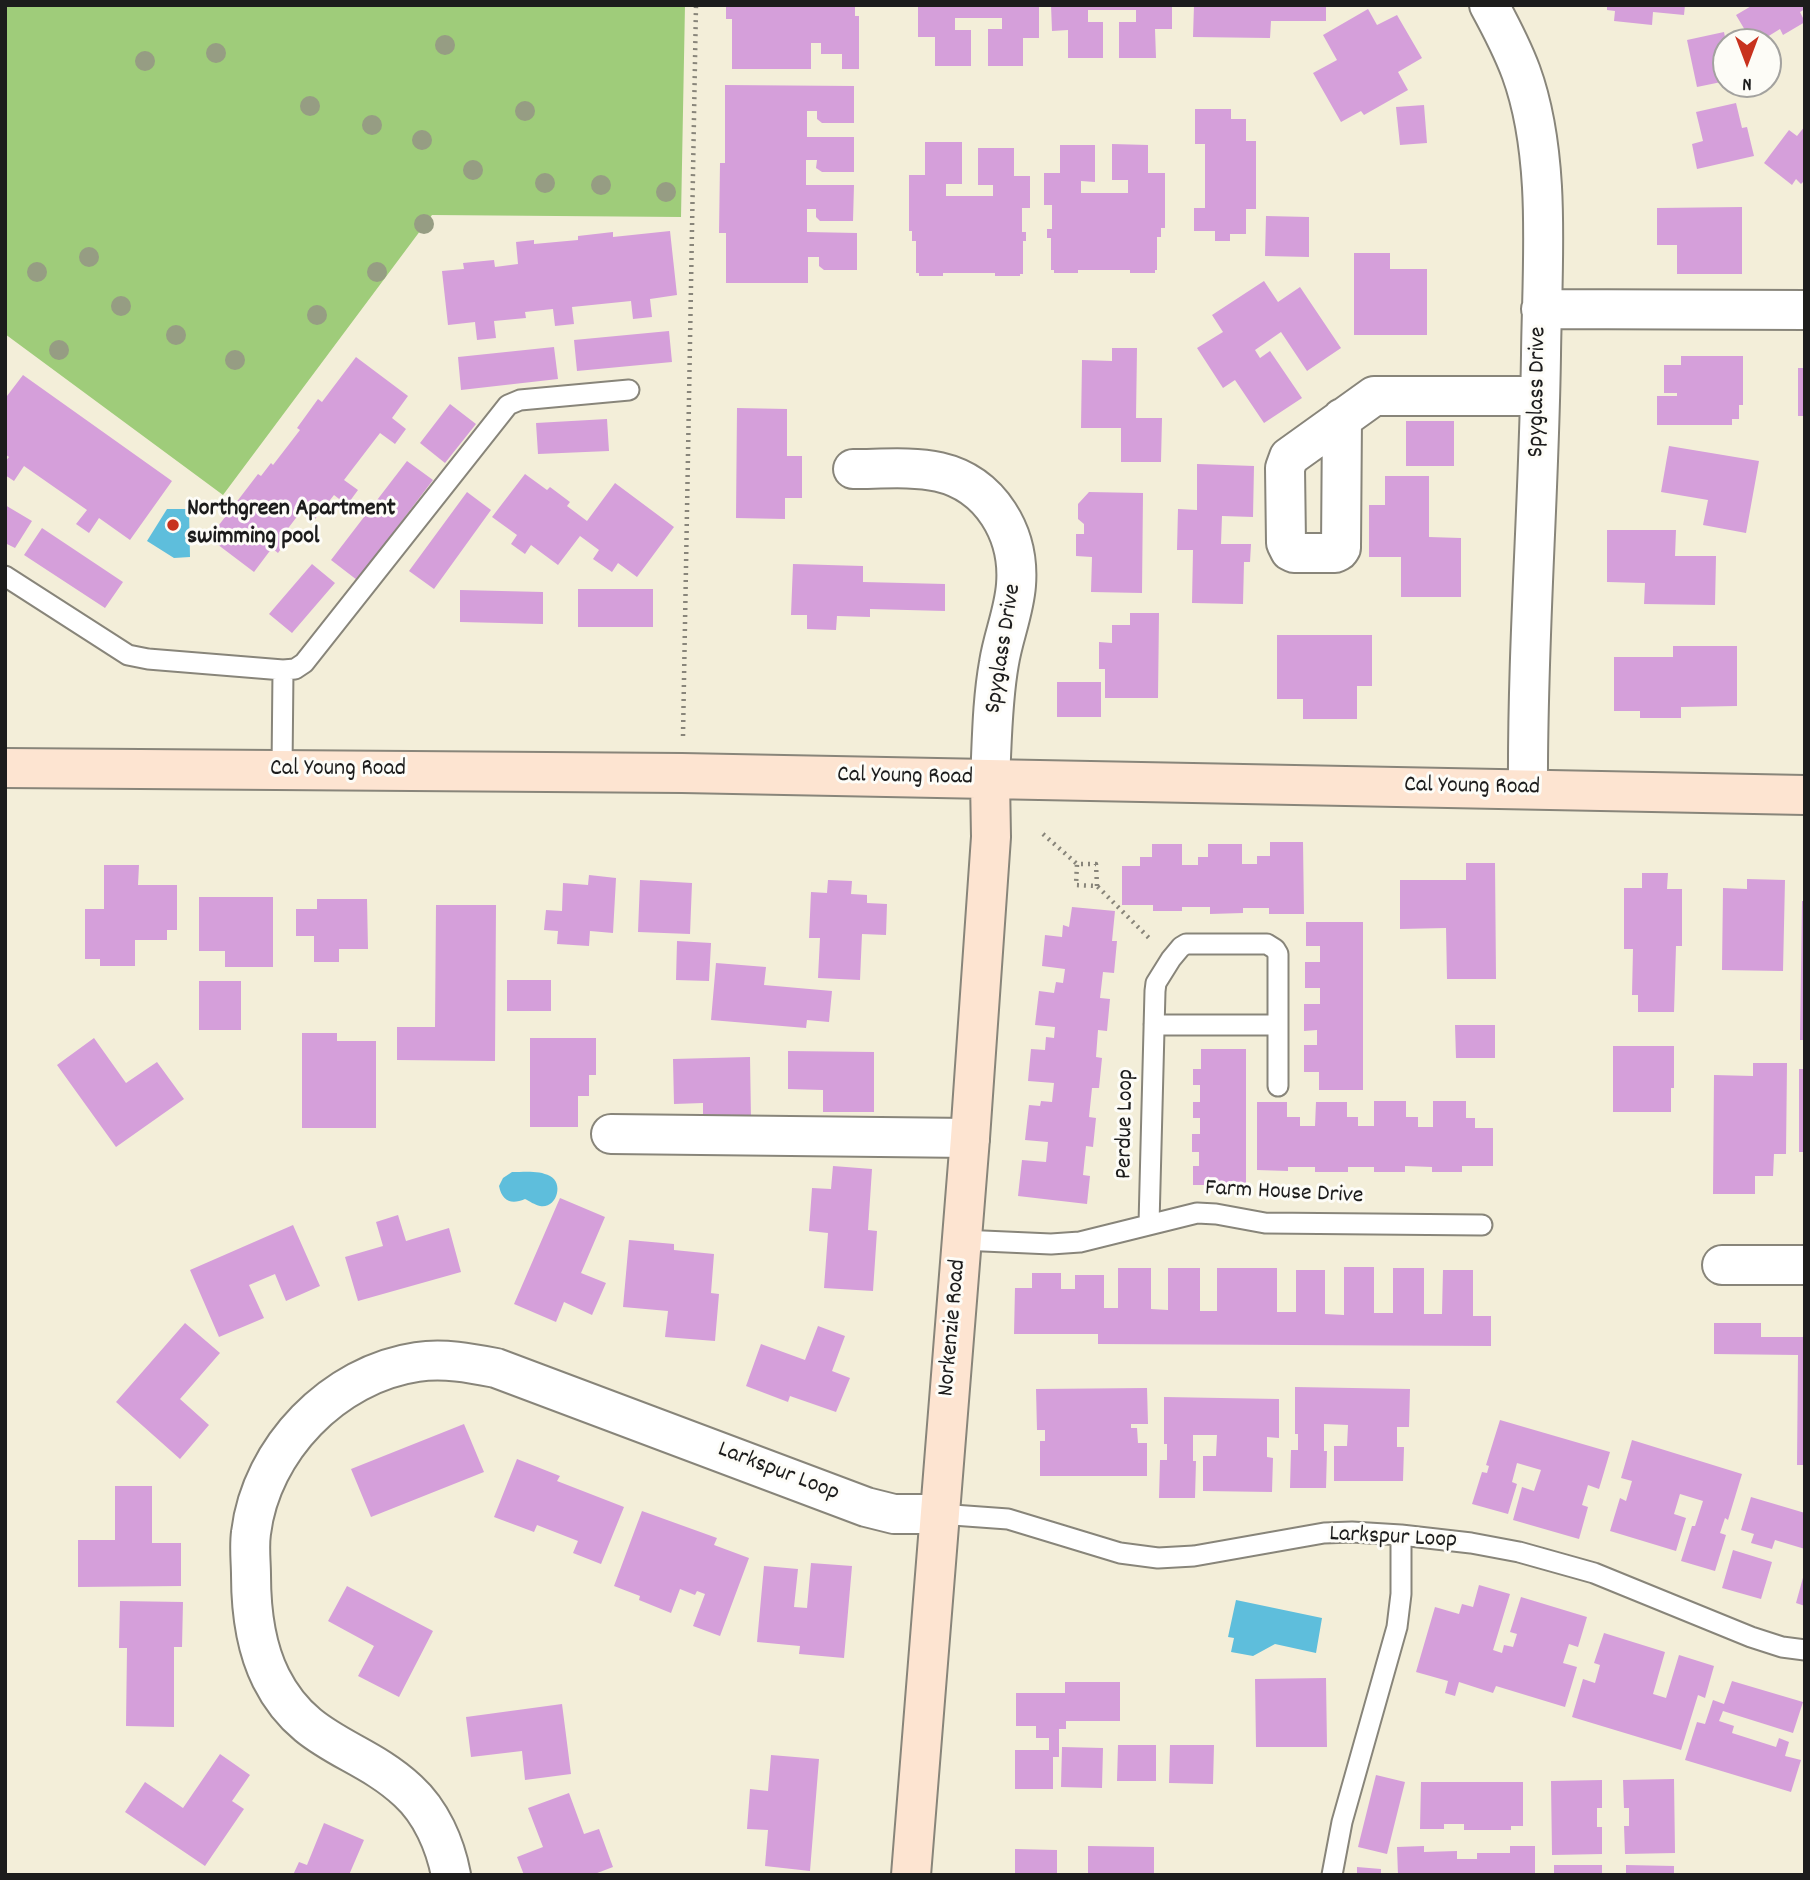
<!DOCTYPE html>
<style>
body{margin:0}
#map{position:relative;width:1810px;height:1880px;overflow:hidden;background:#f3eed9;font-family:Dekko,sans-serif}
canvas{display:block}
.frame{position:absolute;inset:0;border:7px solid #1c1c1c;pointer-events:none}
.north{position:absolute;left:1712px;top:28px;width:70px;height:70px;box-sizing:border-box;background:#fdfcf7;border:2px solid #a3a29f;border-radius:50%;rotate:180deg;font-size:19px;font-weight:700;line-height:28px;text-align:center;color:#1c1c1c}
.north::after{content:'';display:block;margin:auto;width:24px;height:32px;background:#c8321e;clip-path:polygon(50% 0,100% 100%,50% 72%,0 100%)}
</style>
<div id="map">
<canvas width="1810" height="1880"></canvas>
<div class="frame"></div>
<div class="north">N</div>
</div>
<script>
const context = document.querySelector('canvas').getContext('2d');
context.lineJoin = 'round';
function fill(path, color) { context.fillStyle = color; context.fill(path, 'evenodd'); }
function strokePath(path, color, width, dash) { context.strokeStyle = color; context.lineWidth = width; context.lineCap = dash ? 'butt' : 'round'; context.setLineDash(dash || []); context.stroke(path); }
function label(font, color, halo, rows, align = 'center') {
  context.font = font + ' Dekko,sans-serif'; context.lineWidth = 6; context.setLineDash([]); context.textBaseline = 'middle'; context.strokeStyle = halo; context.fillStyle = color; for (const [text, x, y, turn = 0] of rows) {
    context.save(); context.translate(x, y); context.rotate((+turn || 0) * Math.PI / 180); context.textAlign = isNaN(turn) ? turn : align; if (halo) context.strokeText(text, 0, 0); context.fillText(text, 0, 0); context.restore();
  }
}
fill(new Path2D(`
 M5,5h680l-4,212 -249,-2 -209,280 -218,-161z`), '#9fcc7a');
fill(new Path2D(`
 M167,509h22l1,48 -16,1 -27,-17z
 M512,1172c12,0 27,-2 38,4 14,7 7,33 -10,30 -5,-1 -11,-5 -15,-7 -14,6 -23,2 -26,-13l4,-8z
 M1236,1600l86,18 -6,35 -41,-9 -22,12 -22,-4 3,-14 -6,-1z`), '#5ebedc');
fill(new Path2D(`
 M726,5h129v11h4v53h-17v-15h-21v-11h-10v26h-79v-50h-6z
 M918,5l121,1v32h-16v28h-35v-37h14v-11h-47v12h16v36h-36v-29h-17z
 M1051,5h121v24h-17l1,29h-37v-36h17v-12h-48v12h15v36h-35v-28l-16,1z
 M1194,5h132v16h-55l-1,17 -77,-1z
 M1607,5h78l-1,10 -31,-3 -1,13 -38,-4 1,-10 -8,-1z
 M1753,5h52v4l-5,3 5,10 -22,13 -3,-6 -21,13h-7l-16,-27z
 M1368,9l9,16 20,-10 25,43 -24,14 10,18 -44,25 -3,-4 -20,11 -28,-49 24,-13 -14,-25z
 M1724,32l2,10v39l-29,6 -10,-47z
 M725,85l129,1v37h-32l-5,-4v-8h-10v26h47v35h-32l-6,-4 1,-8h-11v25h48l-1,36h-33l-4,-4v-8h-9v23l50,1v37h-33l-5,-4v-9h-11v26h-82v-50h-7l1,-70h5z
 M1736,103l6,25 5,-1 7,29 -57,13 -5,-25 11,-3 -7,-29z
 M1424,105l3,38 -27,2 -4,-38z
 M1195,109h36v10h15v22h10v68h-10v25h-16v7h-15v-10h-21v-23h11v-64h-10z
 M1805,126v54l-4,4 -5,-5 -4,6 -28,-22 25,-33 8,6z
 M925,142h37v42h-16v12h47v-11h-15v-37h36v28h16v32h-8v24h4v9h-3v33h-3v2h-25v-3h-52v3h-24v-3h-3v-32h-4v-10h-3v-56h16z
 M1112,144l36,1v28h17v55h-4v9h-4v33h-2v3h-25v-3h-52v3h-24v-3h-3v-32h-4v-9h5v-24h-8v-32h16v-28h35v37l-14,-1v12h47v-13h-16z
 M1742,207v67h-65v-29h-20v-37z
 M1266,216l43,1v40l-44,-1z
 M670,231l7,64 -27,4 2,18 -19,2 -2,-18 -59,6 2,17 -19,2 -2,-17 -28,3 1,6 -32,3 2,17 -19,2 -2,-18 -27,3 -6,-54 22,-2 -1,-6 31,-3 1,7 23,-3 -2,-22 18,-2v4l44,-4v-4l35,-4v5z
 M1354,253h36v16h37v66h-73z
 M1264,281l14,21 22,-15 41,61 -34,23 -26,-39 -26,18 5,8 10,-7 32,47 -38,25 -29,-43 -12,8 -26,-40 26,-16 -11,-17z
 M669,331l3,31 -95,9 -3,-31z
 M554,347l4,32 -97,11 -3,-33z
 M1112,348h25l-1,70h26l-1,44h-40v-34h-40l1,-68 30,1z
 M1681,356h62v49h-4v14h-7v6h-75v-29h20v-3h-13v-28h17z
 M356,357l52,39 -16,22 14,11 -11,15 -15,-11 -36,47 14,10 -11,15 -13,-10 -19,24 -13,-9 -19,25 5,4 -10,14 -6,-5 -18,24 -45,-34 49,-64 3,2 10,-13 2,2 27,-35 -3,-2 21,-29 4,3z
 M1798,368h7v48h-7z
 M23,375l149,106 -42,59 -31,-22 -10,15 -13,-9 11,-14 -63,-44 -10,15 -9,-6v-13l4,-5 -4,-3v-59l2,1z
 M450,404l26,20 -31,39 -25,-20z
 M737,408l50,1v47h15v42h-17v21l-49,-1z
 M607,419l2,32 -71,3 -2,-31z
 M1406,421h48v45h-48z
 M1669,446l90,15 -13,72 -43,-8 5,-25 -47,-8z
 M407,461l26,19 -76,100 -26,-20z
 M1197,464l57,2 -1,51 -31,-1 -1,28h30l-1,18h-6l-1,42 -51,-1 1,-53h-16l1,-41 19,1z
 M525,474l22,16 3,-3 20,15 -3,4 20,15 28,-38 59,44 -37,50 -19,-14 -6,9 -19,-13 6,-9 -19,-14 -22,29 -27,-20 -6,9 -14,-10 6,-9 -25,-18z
 M1385,476h44v61l32,1v59h-60v-40h-32v-52h16z
 M467,492l24,18 -57,79 -25,-18z
 M1089,492l54,1 -1,100 -51,-1 1,-35 -16,-1v-22h8v-10l-6,-5v-15z
 M5,505l27,16 -17,27 -10,-5z
 M42,528l81,54 -18,26 -81,-53z
 M1607,530h69l-1,26h41l-1,49 -71,-1 1,-21 -38,-1z
 M312,564l23,19 -43,50 -23,-19z
 M793,564l70,2v16l82,2v27l-75,-2v8l-33,-1 -1,14 -29,-1v-14h-16z
 M578,589h75v38h-75z
 M460,590l83,2v32l-83,-2z
 M1130,613h29l-1,85h-53v-29h-6v-27l13,1v-18h18z
 M1277,635h95v51h-15v33h-54v-20h-26z
 M1673,646h64v60l-56,1v11h-41v-7h-26v-54h59z
 M1057,682h44v35h-44z
 M1270,842h33l1,72h-35v-6h-26v5l-33,1v-7h-28v4h-29v-6h-31v-39h18v-9h12v-13h30v21h16v-8h10v-13h34v20h15v-8h13z
 M1466,863h29l1,116h-49l-1,-51 -46,1v-49h66z
 M104,865h35l-1,20h39v45h-10v10h-32v26h-35v-7h-15v-50h19z
 M1642,873h26l-1,16h15v57h-6l-2,66h-36v-17h-6l1,-46h-9v-61h18z
 M589,875l27,3 -3,55 -23,-2 -1,15 -32,-2 1,-13 -14,-1 2,-20 16,1 1,-28 25,2z
 M1747,879l38,1 -2,91 -61,-1 1,-82 24,1z
 M640,880l52,3 -2,51 -52,-2z
 M828,880l24,1 -1,13 16,1v8l20,1 -1,31 -24,-1 -2,46 -42,-2 2,-40h-11l2,-46 16,1z
 M199,897h74v70h-48v-16h-26z
 M317,899h50l1,50h-29v13h-25v-26h-18v-27h21z
 M1802,901h3v139h-5z
 M436,905h60l-1,156 -98,-1v-33h38z
 M1072,907l43,4 -3,30h5l-3,32 -11,-1 -3,26 10,1 -3,32 -9,-1 -2,27 6,1 -3,30h-7l-3,29 7,1 -3,29 -7,-1 -3,29 7,1 -3,28 -69,-8 4,-36 24,2 2,-20 -23,-2 4,-35 11,1 1,-5 11,1 2,-19 -26,-2 3,-32 14,1 1,-13 8,1 1,-11 -20,-2 4,-34 15,2 2,-11 7,1 2,-14 -23,-3 3,-31 17,2 1,-12 6,2z
 M1306,922h57v168h-44v-18h-15v-27h13v-15l-13,1v-27h16v-16h-15v-26h15v-16h-14z
 M677,941l34,2 -2,38 -33,-1z
 M716,963l50,4 -2,18 68,6 -3,31 -22,-2 -1,8 -95,-8z
 M507,980h44v31h-44z
 M199,981h42v49h-42z
 M1455,1025h40v33h-39z
 M302,1033h35v8h39v87h-74z
 M94,1038l32,45 31,-21 27,37 -68,48 -59,-82z
 M530,1038h66v37h-7v21h-11v31h-48z
 M1613,1046h61v42h-3v24h-58z
 M1201,1049h45v136h-53v-19h6v-14h-7v-18h8v-16h-7v-16h7v-17h-7v-16h8z
 M788,1051l86,1v60h-51v-22l-35,-1z
 M750,1057l1,62 -48,1v-17l-29,1 -1,-45z
 M1753,1063h34l-1,91h-12l-1,22h-18v18h-42l1,-119 39,1z
 M1799,1069h6v83h-6z
 M1374,1101h32v16h12v10h15v-26h33v17h9v10h18v38h-31v6h-30v-5l-27,-1v6h-31v-5h-26v5h-33v-5h-27v4l-31,-1v-68h30v15h13v9h15l1,-24h31v15h11v9h16z
 M833,1166l39,3 -4,61 9,1 -4,60 -49,-3 4,-55 -19,-2 3,-43 19,1z
 M560,1198l45,19 -24,56 25,10 -14,32 -28,-13 -8,20 -42,-18z
 M398,1215l8,26 43,-13 12,44 -103,29 -13,-44 38,-11 -7,-24z
 M293,1225l27,61 -34,15 -11,-27 -26,11 15,33 -45,19 -29,-67z
 M629,1240l45,4v6l40,4 -3,39 8,1 -4,47 -50,-4 3,-26 -45,-4z
 M1344,1267h30v46h19v-45h31v46h18l1,-44h30v46h18v30l-393,-2v-10h-84l1,-46h17v-15h29v16h14v-14h29v33h14v-40h33v41l17,1v-42h32v43h17v-43h60v44h19v-42h29v44l19,1z
 M185,1323l35,30 -40,46 29,26 -29,34 -64,-57z
 M1714,1323h47v14h44v128h-8l1,-110 -84,-1z
 M818,1326l27,10 -13,35 18,7 -14,34 -46,-16 -2,6 -42,-16 15,-42 44,16z
 M1295,1387l115,2 -1,38h-12v20h7l-1,34h-69v-35h13l1,-21 -24,-1v27h3l-1,37h-36l1,-38h7v-16h-3z
 M1147,1388l1,36h-17v4h6l1,15h9v33h-107v-35h5v-11h-8l-1,-41z
 M1164,1397l115,2v39l-12,-1v20l6,1 -1,34 -69,-1v-35h13l1,-21h-24v26h3l-1,37h-36l1,-38h7v-16h-3z
 M1500,1420l110,32 -11,37 -11,-4 -6,20 6,2 -9,32 -66,-19 9,-33 12,4 7,-21 -24,-7 -5,19 5,2 -9,30 -36,-10 10,-32 5,1 2,-7 -3,-1z
 M464,1424l20,48 -113,45 -20,-48z
 M1632,1440l110,34 -14,46 -3,-2 -5,15 6,2 -11,36 -34,-10 11,-35h3l8,-25 -23,-7 -6,20 12,4 -10,33 -66,-20 10,-33 6,3 6,-20 -11,-3z
 M517,1459l43,17 -3,5 67,26 -23,57 -28,-11 5,-12 -41,-16 -3,7 -40,-15z
 M115,1486h37v57h29v43l-103,1v-47h37z
 M1751,1497l54,16v36l-30,-9 -3,9 -21,-6 3,-9 -13,-4z
 M642,1511l75,27 -3,7 35,13 -29,78 -27,-10 12,-32 -8,-3 -2,4 -15,-6 -9,24 -32,-13 1,-4 -26,-10z
 M1733,1550l39,12 -11,37 -39,-11z
 M811,1563l41,3 -8,92 -45,-4 1,-8 -43,-4 7,-76 34,3 -4,38 13,1z
 M1804,1574h1v32l-9,-3z
 M1479,1585l31,9 -17,56 9,3 2,-8 9,2 4,-13 -7,-2 11,-35 66,20 -9,30 -9,-3 -6,19 14,4 -12,40 -69,-21 -3,7 -34,-11 -4,14 -10,-3 3,-12 -32,-9 19,-65 24,7 3,-10 11,3z
 M347,1586l86,45 -34,66 -41,-21 16,-30 -46,-25z
 M120,1601l63,1 -1,45h-8v80l-48,-1 1,-78h-8z
 M1604,1633l61,19 -12,42 13,4 13,-43 35,11 -9,32 -7,-3 -17,55 -109,-33 11,-38 12,4 5,-18 -6,-2z
 M1326,1678l1,69h-71l-1,-68z
 M1732,1681l71,21 -10,31 -70,-22 -4,10 15,5 -2,7 44,14 3,-9 10,4 -4,14 16,4 -10,32 -106,-32 12,-38 8,2 8,-24 11,4z
 M1065,1682h55v39h-54v8h-7v28h-6v32h-38v-39h34v-12h-13v-12h-20v-33h49z
 M562,1704l9,70 -46,6 -3,-29 -51,6 -5,-40z
 M1118,1745h38v36h-39z
 M1170,1745h44l-1,39 -44,-1z
 M1062,1747l41,1 -1,40 -41,-1z
 M220,1754l30,21 -18,26 12,8 -39,57 -80,-54 20,-30 38,26z
 M771,1755l48,4 -9,112 -45,-5 3,-36 -21,-1 3,-40 18,2z
 M1376,1775l29,7 -18,72 -29,-7z
 M1674,1779l1,74 -50,1 -1,-28h5v-18h-5l-1,-28z
 M1602,1780v28h-5v19h5v27l-50,1 -1,-74z
 M1421,1782h102v44h-12v4h-47v-6h-20v5h-24z
 M569,1793l15,41 15,-5 14,38 -21,8h-68l-7,-18 26,-10 -15,-39z
 M324,1823l40,17 -15,35h-56l6,-13 8,3z
 M1088,1846l66,1v28h-66z
 M1424,1846v6l33,-1v8h20v-6h33v-7h25v29h-137l-1,-28z
 M1015,1849l42,1v25h-42z
 M1554,1865h48v10h-48z
 M1626,1865l48,1v9h-48z
 M1357,1867l24,2v6h-24z`), '#d59fda');
const lane = new Path2D(`
 M5,576l123,79 20,4 135,11
 M282,770l1,-100 12,-1 9,-6 204,-258 12,-5 109,-10
 M1278,1025v61
 M1149,1224l6,-233 1,-8 15,-24 10,-12 5,-3h81l8,5 3,5v71h-124
 M961,1240l90,4 29,-2 117,-29 19,1 49,9 217,2
 M939,1514l69,5 112,34 38,5 36,-2 130,-23 28,-1 49,3 70,8 48,9 75,21 157,64 31,10 23,3
 M1332,1875l10,-53 55,-195 4,-33v-59`);
const street = new Path2D(`
 M1489,5c12,22 23,43 32,67 31,85 21,193 20,283 -2,145 -14,289 -13,434
 M1541,309l264,1
 M1342,418l-1,130 -2,3 -4,2h-41l-4,-2 -4,-8 -1,-75 4,-11 85,-61h166
 M853,469c27,0 60,-3 86,3 52,12 81,62 77,113 -2,27 -13,52 -17,78 -7,39 -7,78 -9,117
 M611,1134l359,4
 M1722,1265h83
 M451,1875c-6,-31 -20,-63 -43,-84 -48,-45 -103,-45 -137,-113 -16,-32 -20,-67 -20,-103 0,-13 -2,-28 0,-42 10,-84 83,-159 166,-171 27,-4 53,1 79,6l370,139 28,7h45`);
const secondary = new Path2D(`
 M5,768l677,5 1123,22
 M911,1875l59,-737 21,-301 -1,-57`);
strokePath(lane, '#88857a', 23);
strokePath(street, '#88857a', 42);
strokePath(secondary, '#88857a', 42);
strokePath(new Path2D(`
 M683,736l13,-731
 M1043,834l34,30
 M1097,886l-1,-22h-19l-1,21 21,1 55,55`), '#88857a', 4.5, [2, 5]);
strokePath(lane, '#fff', 19);
strokePath(street, '#fff', 38);
strokePath(secondary, '#fde4d1', 38);
context.fillStyle = '#969d83';
for (const [x, y] of [
 [445,45],
 [216,53],
 [145,61],
 [310,106],
 [525,111],
 [372,125],
 [422,140],
 [473,170],
 [545,183],
 [601,185],
 [666,192],
 [424,224],
 [89,257],
 [37,272],
 [377,272],
 [121,306],
 [317,315],
 [176,335],
 [59,350],
 [235,360]
]) { context.beginPath(); context.arc(x, y, 10, 0, 2 * Math.PI); context.fill(); }
for (const [x, y, r, color] of [
 [173,525,7,"#c8321e"]
]) { const dot = new Path2D(); dot.arc(x, y, r, 0, 2 * Math.PI); context.fillStyle = color; context.fill(dot); strokePath(dot, '#fdfcf7', 2.5); }
label('24px', '#1c1c1c', '#fdfcf7', [
 ["Spyglass Drive",1539,392,-89],
 ["Spyglass Drive",1005,649,-81],
 ["Cal Young Road",338,771],
 ["Cal Young Road",905,778,1],
 ["Cal Young Road",1472,788,1],
 ["Perdue Loop",1127,1124,-89],
 ["Farm House Drive",1284,1194,3],
 ["Norkenzie Road",954,1328,-85],
 ["Larkspur Loop",778,1473,21],
 ["Larkspur Loop",1393,1539,3]
]);
label('bold 24px', '#1c1c1c', '#fdfcf7', [
 ["Northgreen Apartment",187,511],
 ["swimming pool",187,539]
], 'left');
</script>
